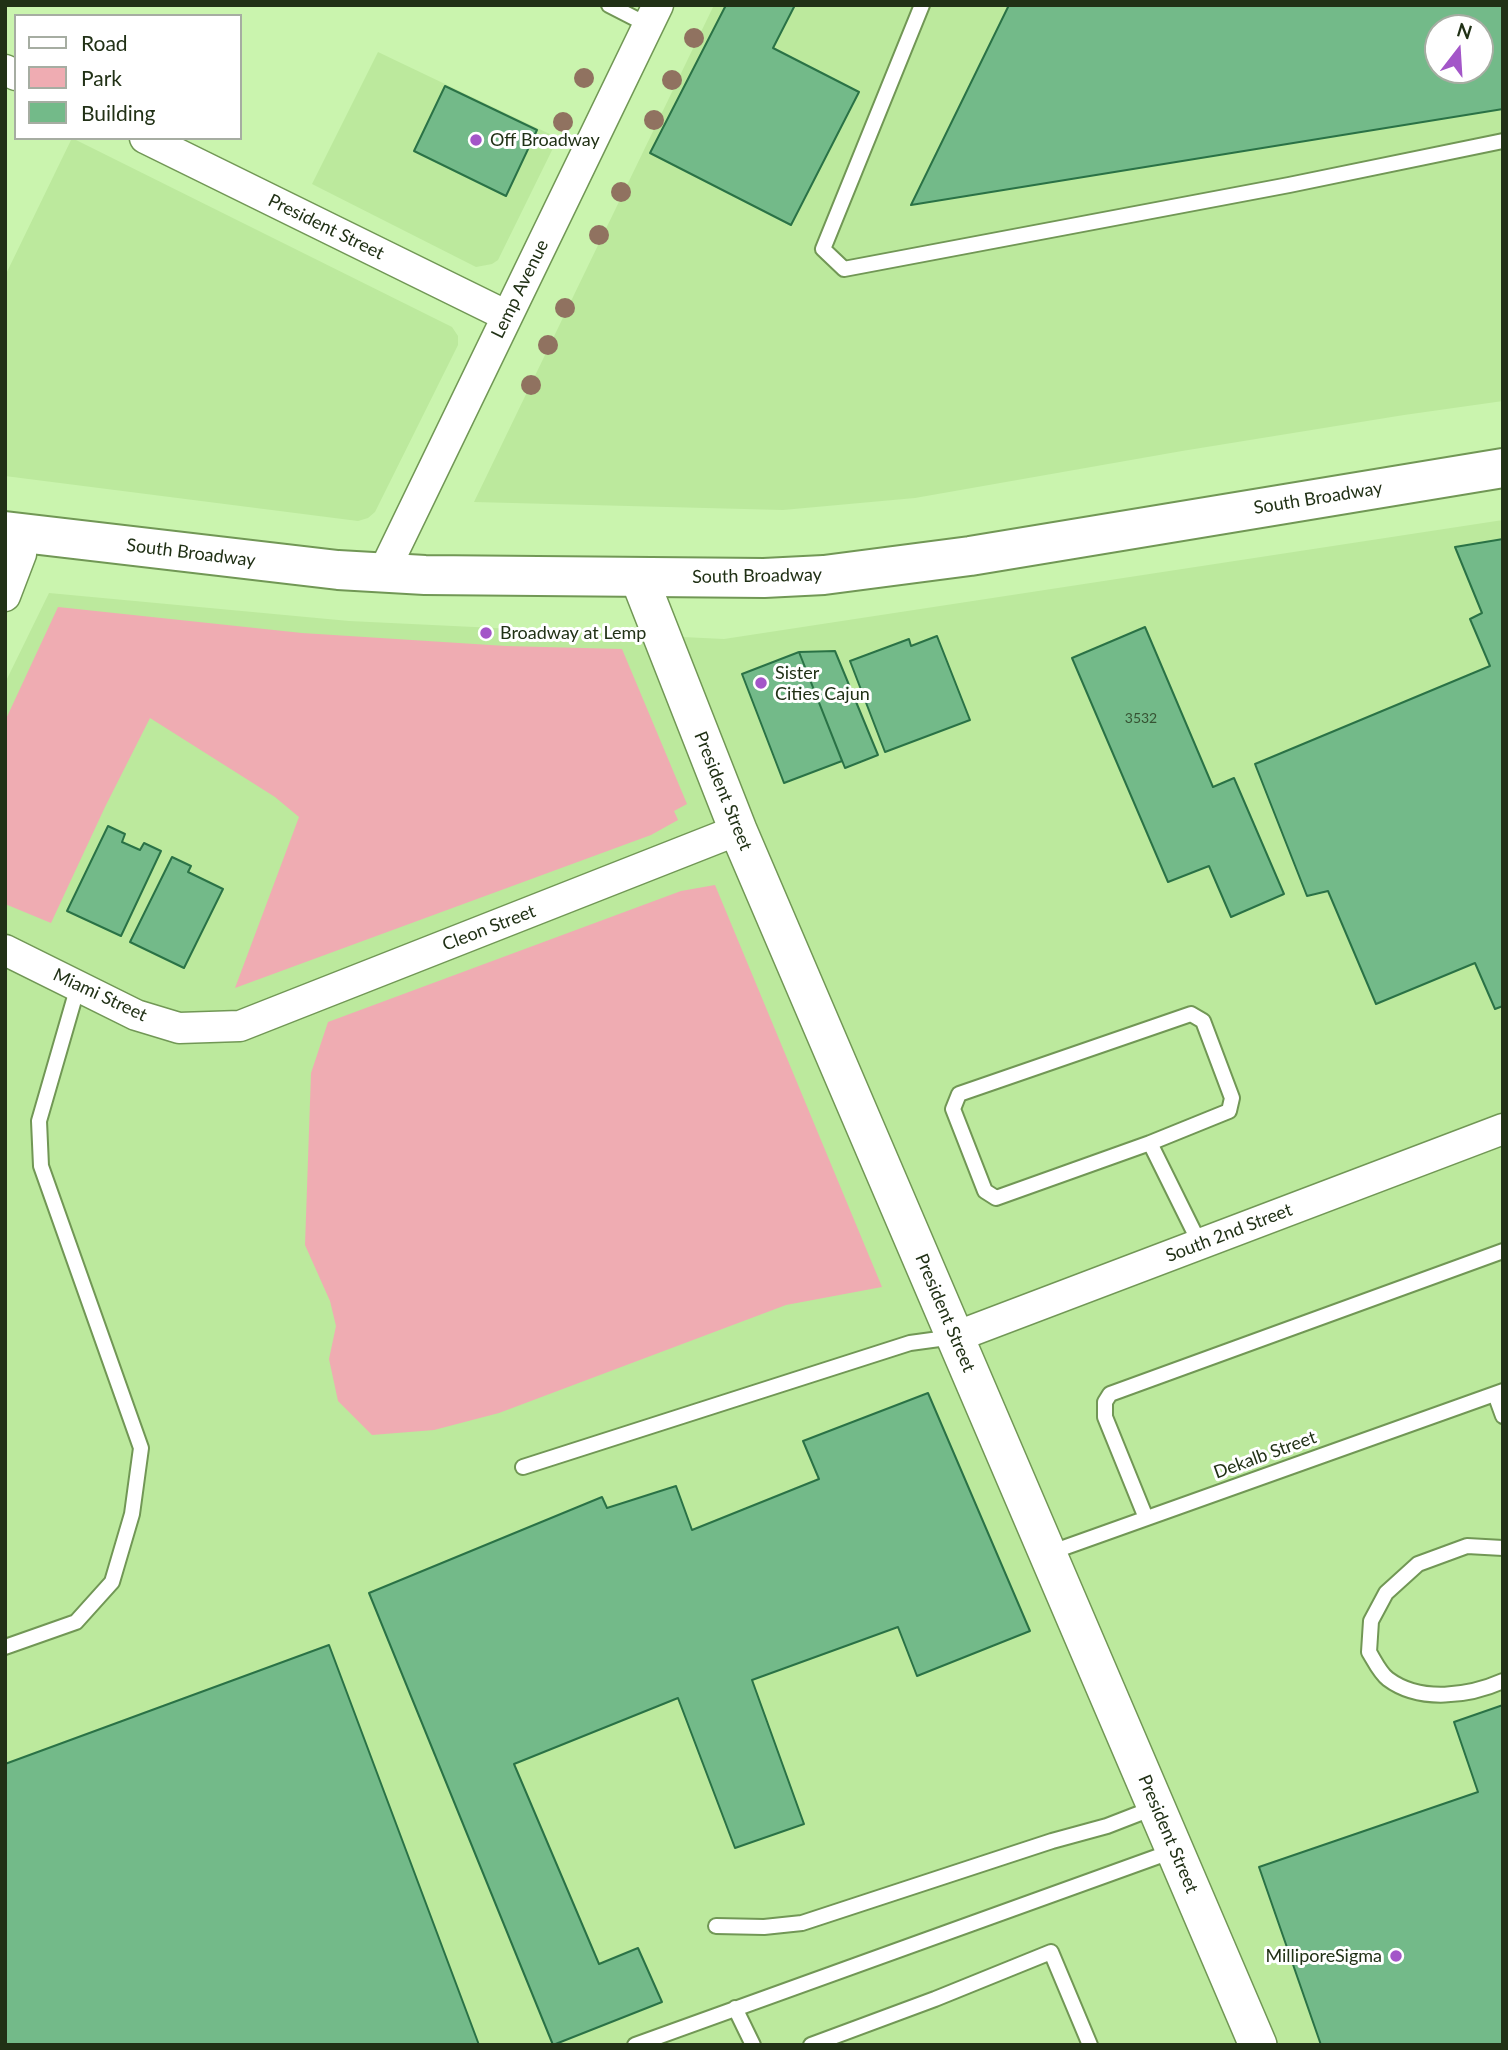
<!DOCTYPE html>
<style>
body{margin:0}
#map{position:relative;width:1508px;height:2050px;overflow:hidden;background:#caf4ae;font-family:Lato,sans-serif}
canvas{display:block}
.frame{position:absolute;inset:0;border:7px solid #213116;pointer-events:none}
.legend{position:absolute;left:14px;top:14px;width:228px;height:126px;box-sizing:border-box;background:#fff;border:2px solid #a6ada2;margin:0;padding:9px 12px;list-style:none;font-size:21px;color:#213116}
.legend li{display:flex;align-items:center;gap:14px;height:35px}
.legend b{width:35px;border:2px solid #a6ada2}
.north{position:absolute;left:1424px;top:14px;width:70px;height:70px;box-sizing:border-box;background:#fff;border:2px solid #a6ada2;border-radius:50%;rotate:17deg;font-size:19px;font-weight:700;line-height:28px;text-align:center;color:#213116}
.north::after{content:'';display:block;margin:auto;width:24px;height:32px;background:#a356c8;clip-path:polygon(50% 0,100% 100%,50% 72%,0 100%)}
</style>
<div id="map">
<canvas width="1508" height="2050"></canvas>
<div class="frame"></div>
<ul class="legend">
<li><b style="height:9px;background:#fff"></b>Road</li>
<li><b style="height:19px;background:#efacb2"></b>Park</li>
<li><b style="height:19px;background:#73ba89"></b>Building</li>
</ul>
<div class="north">N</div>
</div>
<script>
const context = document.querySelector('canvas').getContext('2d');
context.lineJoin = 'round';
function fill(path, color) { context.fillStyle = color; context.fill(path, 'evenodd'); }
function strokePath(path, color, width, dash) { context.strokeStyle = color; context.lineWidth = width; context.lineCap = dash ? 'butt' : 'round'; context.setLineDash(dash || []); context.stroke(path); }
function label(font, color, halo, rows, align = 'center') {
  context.font = font + ' Lato,sans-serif'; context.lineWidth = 6; context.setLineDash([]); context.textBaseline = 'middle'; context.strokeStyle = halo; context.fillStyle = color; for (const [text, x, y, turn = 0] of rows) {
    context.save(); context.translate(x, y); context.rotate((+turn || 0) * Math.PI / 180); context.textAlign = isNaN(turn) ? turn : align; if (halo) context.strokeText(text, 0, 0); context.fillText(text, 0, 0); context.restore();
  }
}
fill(new Path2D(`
 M714,5h789v396l-99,14 -222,36 -267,47 -132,12 -309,-8zM1438,28h42v42h-42z
 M378,52l180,86 -60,122 -6,4 -16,3 -164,-83z
 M72,138l380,189 6,9v9l-83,167 -7,6 -10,3 -353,-45v-200z
 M1503,520v1525h-1498v-1362l44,-90 300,28 375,18z`), '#bce99d');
fill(new Path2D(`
 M58,607l244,26 204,13 116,3 65,155 -13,7 4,9 -27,15 -416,153 64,-171 -24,-20 -125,-79 -45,89 -54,116 -46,-19v-183z
 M715,885l167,402 -96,18 -287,108 -65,17 -62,5 -34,-34 -9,-42 7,-33 -6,-25 -25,-56 6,-172 17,-51 353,-131z`), '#efacb2');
const building = new Path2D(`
 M726,5h69l-22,43 86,44 -68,133 -141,-72z
 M1009,5h494v104l-592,96zM1438,28h42v42h-42z
 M445,86l92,44 -31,66 -92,-45z
 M1503,539v467l-8,3 -20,-46 -99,41 -48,-113 -21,5 -52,-132 235,-98 -20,-47 12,-6 -27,-66z
 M1145,627l68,160 21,-9 50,116 -53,23 -22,-51 -41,16 -96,-224z
 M937,636l33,84 -85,32 -35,-91 59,-22 2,7z
 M835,651l43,104 -33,13 -46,-116z
 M799,652l43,109 -58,22 -42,-109z
 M108,826l17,8 -3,8 18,8 4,-7 17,8 -40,85 -54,-25z
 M172,857l19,9 -3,6 35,17 -39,79 -54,-26z
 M928,1393l102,238 -113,45 -19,-49 -146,53 52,144 -69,24 -57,-150 -164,66 85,200 39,-16 24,54 -109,43 -184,-452 233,-96 5,11 69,-22 16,44 127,-51 -16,-38z
 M329,1645l150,400h-474v-281z
 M1503,1705v340h-182l-62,-178 219,-75 -24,-70z`);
fill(building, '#73ba89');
strokePath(building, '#2a7246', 2);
const service = new Path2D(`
 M609,5l39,20
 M922,5l-99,244 21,20 445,-84 214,-44
 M1150,1143l79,-32 3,-13 -29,-77 -12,-7 -232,80 -6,15 32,82 11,7 154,-55 50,101
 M1495,1394l8,22
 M523,1467l387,-124 44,-6
 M1146,1518l-41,-101v-15l5,-8 393,-143
 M1503,1548l-36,-2 -49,18 -32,29 -15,28 -2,31c5,8 11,21 19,27 32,24 81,17 115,2
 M1049,1553l454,-162
 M5,1647l71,-25 36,-40 20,-68 9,-66 -100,-282 -2,-45 39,-135
 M716,1926l48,1 38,-4 250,-82 55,-15 49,-19
 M735,2008l18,37
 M635,2045l538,-194
 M811,2045l124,-46 116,-47 39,93`);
const minor = new Path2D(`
 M5,70l11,5
 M145,138l362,178
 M383,573l275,-568
 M5,596l16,-42 2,-20
 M5,950l131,65 43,13 61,-2 498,-196
 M955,1337l548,-208`);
const tertiary = new Path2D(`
 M639,578l99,252 520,1215`);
const primary = new Path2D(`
 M5,531l333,39 87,5 339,3 60,-3 146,-19 533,-88`);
strokePath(service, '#719755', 18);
strokePath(minor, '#719755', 33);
strokePath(tertiary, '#719755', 40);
strokePath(primary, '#719755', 42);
strokePath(service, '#fff', 14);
strokePath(minor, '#fff', 30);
strokePath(tertiary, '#fff', 37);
strokePath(primary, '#fff', 38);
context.fillStyle = '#907260';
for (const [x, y] of [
 [694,38],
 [584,78],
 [672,80],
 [654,120],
 [563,122],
 [621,192],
 [599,235],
 [565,308],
 [548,345],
 [531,385]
]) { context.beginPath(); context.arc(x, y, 10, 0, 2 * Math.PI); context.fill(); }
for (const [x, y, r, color] of [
 [476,140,7,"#a356c8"],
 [486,633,7,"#a356c8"],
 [761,683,7,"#a356c8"],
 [1396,1956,7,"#a356c8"]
]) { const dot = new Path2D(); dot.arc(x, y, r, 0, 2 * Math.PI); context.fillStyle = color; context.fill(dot); strokePath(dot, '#fff', 2.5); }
label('14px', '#365333', null, [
 ["3532",1141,718]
]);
label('18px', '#213116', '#fff', [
 ["Off Broadway",490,140],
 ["Broadway at Lemp",500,633],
 ["Sister",775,673],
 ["Cities Cajun",775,694],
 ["MilliporeSigma",1382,1956,"right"]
], 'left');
label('18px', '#213116', '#fff', [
 ["President Street",326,227,26],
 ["Lemp Avenue",520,289,-64],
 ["South Broadway",1318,498,-9],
 ["South Broadway",191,553,7],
 ["South Broadway",757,576,-1],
 ["President Street",723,791,68],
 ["Cleon Street",489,928,-21],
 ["Miami Street",100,995,25],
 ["South 2nd Street",1229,1233,-21],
 ["President Street",945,1313,67],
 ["Dekalb Street",1265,1455,-20],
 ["President Street",1168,1834,67]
]);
</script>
